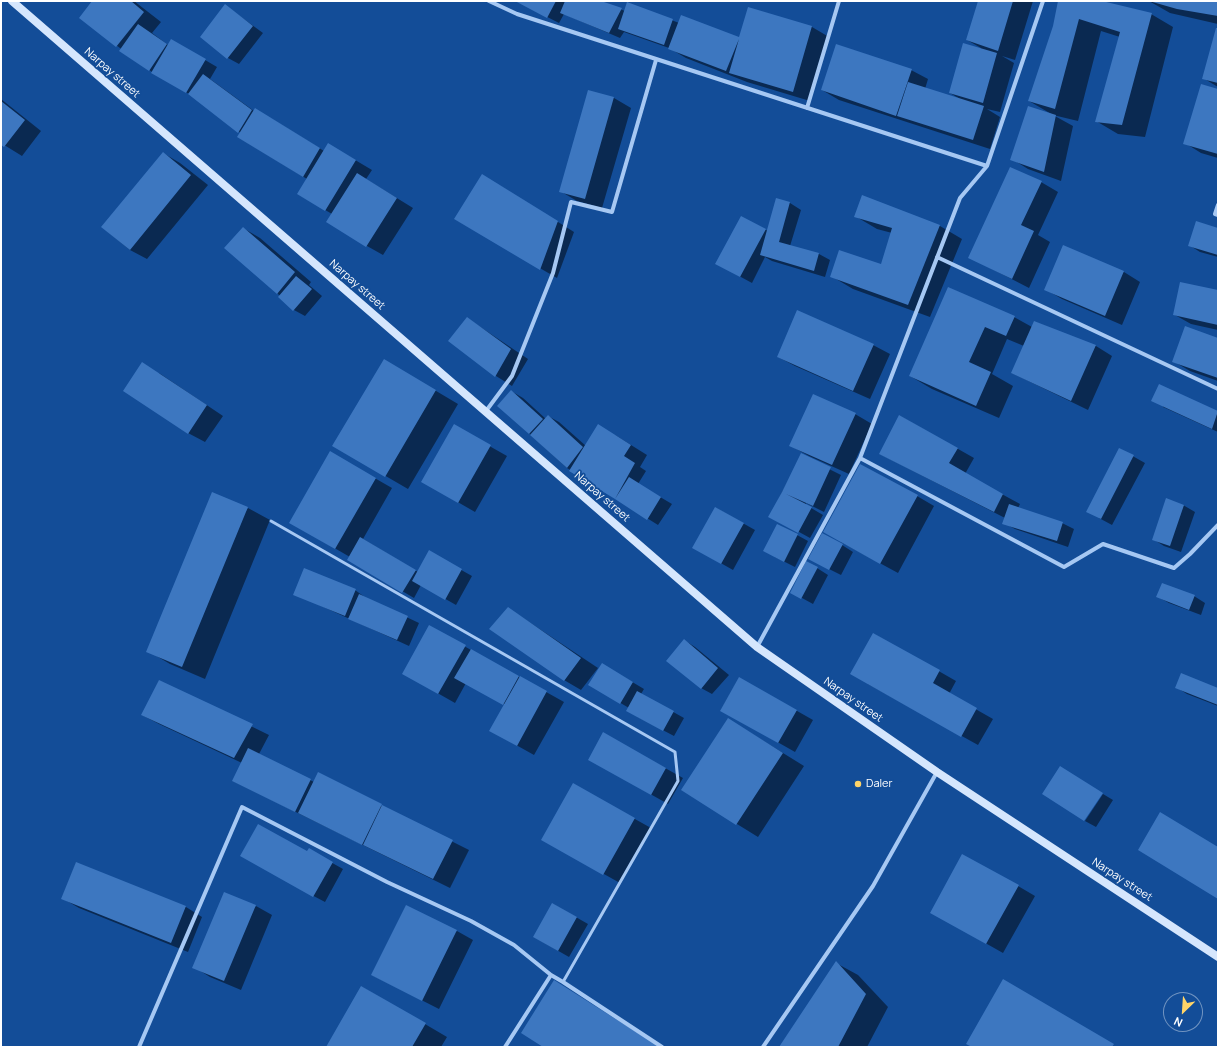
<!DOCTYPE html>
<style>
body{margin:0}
#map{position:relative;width:1219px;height:1048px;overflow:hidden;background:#134d98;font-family:Manrope,sans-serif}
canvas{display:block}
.frame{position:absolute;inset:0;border:2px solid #fff;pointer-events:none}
.north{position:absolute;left:1163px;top:992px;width:40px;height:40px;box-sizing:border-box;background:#134d98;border:1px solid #7194c1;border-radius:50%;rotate:205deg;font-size:11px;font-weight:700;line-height:16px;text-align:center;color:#fff}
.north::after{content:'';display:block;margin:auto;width:14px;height:18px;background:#ffd468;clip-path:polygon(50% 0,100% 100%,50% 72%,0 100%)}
</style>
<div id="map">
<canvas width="1219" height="1048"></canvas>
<div class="frame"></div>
<div class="north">N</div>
</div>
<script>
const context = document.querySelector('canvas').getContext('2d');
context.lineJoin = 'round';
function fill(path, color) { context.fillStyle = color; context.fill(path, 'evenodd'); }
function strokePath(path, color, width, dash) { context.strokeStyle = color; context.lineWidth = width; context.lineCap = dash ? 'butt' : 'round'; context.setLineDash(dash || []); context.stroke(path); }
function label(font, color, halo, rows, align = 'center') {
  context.font = font + ' Manrope,sans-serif'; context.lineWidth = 3.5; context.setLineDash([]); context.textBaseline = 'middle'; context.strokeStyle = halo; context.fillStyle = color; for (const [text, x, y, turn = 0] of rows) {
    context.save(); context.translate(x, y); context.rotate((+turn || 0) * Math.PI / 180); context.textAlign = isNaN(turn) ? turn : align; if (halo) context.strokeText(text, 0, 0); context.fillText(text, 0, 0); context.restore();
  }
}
fill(new Path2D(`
 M94,1h40l27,21 -9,11 16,12 3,-5 46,27 -7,12 44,32 18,8 52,32 21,3 27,16 -6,9 47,29 -30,47 -16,-9 -35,-32 -34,-20 9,-15 -69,-42 3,-4 -52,-39 -37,-22 -72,-54z
 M516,1h82l27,10 3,-8 51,20 61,16 9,-31 63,19 17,10 -19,64 -63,-19 -61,-24 -17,-10 -45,-16 -4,6 -56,-24 -5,9z
 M979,1h54l-18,59 -13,-4 12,7 -14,49 -13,-3 13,8 -10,32 -151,-49 -17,-10 89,-20 17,9 -3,10 35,10 -10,-6 31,-45 -14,-8z
 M1059,1h38l54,13 22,13 -28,110 -27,-3 -22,-13 24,-84 -19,-6 -23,90 -25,-6 20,11 -12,55 -33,-12 -16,-10 41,-44 -24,-14 25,-75z
 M1149,1h69v23l-48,-11z
 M226,6l37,27 -24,31 -11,-6z
 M1218,30v57l-15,-9z
 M1218,90v68l-17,-5 -16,-10z
 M589,91l25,7 17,10 -29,100 -25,-7 -17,-10z
 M1,99l40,32 -19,25 -21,-13z
 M163,153l17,10 28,22 -61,74 -17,-9 -28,-23z
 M1041,182l17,10 -20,43 12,7 -21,46 -60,-31z
 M499,185l75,47 -17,46 -102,-59z
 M777,200l13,3 11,7 -11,36 29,8 11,6 -5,17 -53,-16 -7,-4 -13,26 -24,-13 13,-53 27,14z
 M855,216l85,10 22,13 -32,78 -77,-28 -22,-13 51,-11 10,-32 -15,-4z
 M243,228l17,10 51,44 -2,3 13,11 -17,20 -11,-6 -17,-17z
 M1218,229v28l-18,-5 -11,-7z
 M1124,272l16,10 -18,43 -60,-26 -17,-10z
 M949,288l65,29 18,10 3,-5 61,24 16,10 -24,54 -76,-37 12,-27 -17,-7 -15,35 21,12 -14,32 -67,-29 -22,-13z
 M1218,291v39l-27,-6 -16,-9z
 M467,318l61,41 -16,27 -16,-10 -46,-35z
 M1218,339v42l-28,-10 -17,-10z
 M873,345l17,9 -20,45 -75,-33 -17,-9z
 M384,360l74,44 -50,85 -74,-43z
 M159,373l64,43 -18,26 -17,-9z
 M1159,385l59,27v20l-55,-25z
 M511,391l12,7 23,21 2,-3 11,6 27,24 29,-11 32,20 -7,12 6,4 -8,13 34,20 -14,21 -91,-57 -68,-62z
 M855,414l17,10 -23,50 -40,-18 -18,-10z
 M900,416l74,42 -9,16 55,30 -2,4 44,15 12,6 -6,18 -53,-18 -11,-6 1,-5 -125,-64z
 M454,426l53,30 -32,56 -52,-30z
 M1120,449l25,14 -33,62 -13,-7z
 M331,453l61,35 -29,51 55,33 11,-20 43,24 -16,29 -35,-20 -7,13 -66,-39 2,-2 -59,-34z
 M801,455l40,20 -17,37 -18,-9v2l17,10 -13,23 -40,-22z
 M917,496l17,10 -36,67 -57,-31z
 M1183,505l12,7 -14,40 -17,-6 -11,-7z
 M248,508l22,12 -65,159 -35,-15 -22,-13z
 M716,508l39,22 -22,40 -39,-22z
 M797,535l11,6 -13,26 -20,-10z
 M842,545l11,7 -12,23 -20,-10z
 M817,568l11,7 -15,29 -22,-12z
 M355,590l11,8 53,25 -10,23 -114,-52z
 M1194,596l11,7 -4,12 -32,-12 -11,-6z
 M508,608l90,60 -17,22 -17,-10z
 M430,627l134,75 -30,53 -43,-24 14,-26 -39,-22 -11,20 -37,-21z
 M874,634l82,47 -7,13 44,25 -15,26 -110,-61z
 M684,640l11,7 34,28 -17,19 -11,-6z
 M602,664l42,25 -3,5 43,24 -10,18 -36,-19 -9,-9 -39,-23z
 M739,678l74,42 -18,32 -74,-42z
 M159,681l110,54 -10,19 55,28 4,-8 151,76 -19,38 -217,-107 9,-18 -83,-39 -17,-9z
 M1176,687l42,2v17l-31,-12z
 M728,719l76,47 -46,71 -76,-47z
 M604,734l79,44 -15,26 -62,-35z
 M574,785l77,43 -31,55 -77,-43z
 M1103,794l10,6 -17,27 -11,-6z
 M309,850l34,19 -18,33 -19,-10 1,-40z
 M76,863l110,44 16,10 -14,35 -109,-44 -17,-10z
 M1018,886l17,10 -32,57 -55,-31z
 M553,904l35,20 -19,33 -35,-20z
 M256,906l16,9 -31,75 -31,-13 -16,-10z
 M457,931l16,9 -34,69 -67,-34z
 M836,963l22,12 30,32 -21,40h-87z
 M362,987l85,50 -6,10h-114z`), '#0007');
fill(new Path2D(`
 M92,1h39l13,11 -28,35 -37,-29z
 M515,1h41l-9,17z
 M565,1h36l21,7 -13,25 -49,-20z
 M978,1h35l-15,50 -32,-11z
 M1058,1h44l50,12 -30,112 -27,-3 25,-90 -41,-13 -24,90 -27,-8 25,-75z
 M1149,1h69v15l-41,-7z
 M627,2l46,17 -9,26 -46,-16z
 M225,4l28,22 -26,33 -27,-22z
 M748,7l64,19 -19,66 -64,-19 10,-34 -13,32 -58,-22 13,-34 58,22z
 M138,24l29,20 -18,27 -30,-20z
 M1216,28h2v55l-16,-4z
 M171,39l35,20 -20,34 -35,-20z
 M963,43l34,10 -14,50 -34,-10z
 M836,44l76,25 -16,47 -75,-26z
 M203,74l49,36 -14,23 -50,-39z
 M908,82l76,24 -11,34 -76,-24z
 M1201,84l17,5v65l-35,-10z
 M588,90l26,7 -29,102 -26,-7z
 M1,101l24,19 -21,27 -3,-2z
 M1028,106l28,9 -12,57 -34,-12z
 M255,108l65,40 -17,29 -66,-40z
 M328,143l28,17 -31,51 -28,-17z
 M163,152l28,23 -61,75 -29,-23z
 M1010,167l32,14 -21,44 13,6 -22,48 -44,-21z
 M357,173l40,25 -31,49 -40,-25z
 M482,174l76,47 -18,49 -86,-51z
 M862,195l78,30 -32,80 -78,-28 9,-27 42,14 11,-36 -38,-11z
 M776,198l14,4 -11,40 40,11 -5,18 -54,-16z
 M741,216l25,13 -26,48 -25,-13z
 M1196,221l22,7v27l-30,-9z
 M243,227l52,45 -18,22 -53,-46z
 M1063,245l61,26 -19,45 -61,-26z
 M296,276l16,13 -19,22 -15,-14z
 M1180,282l38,8v35l-45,-10z
 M948,287l67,29 -9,20 -21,-9 -16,35 22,10 -15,34 -67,-30z
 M797,310l77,34 -21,47 -76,-34z
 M467,317l44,32 -16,28 -47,-36z
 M1034,321l62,24 -25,56 -60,-28z
 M1185,326l33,12v40l-46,-16z
 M384,359l52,31 -51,87 -53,-31z
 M142,362l65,43 -19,29 -65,-43z
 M1159,384l59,27 -6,18 -61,-28z
 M511,390l32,29 -14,15 -32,-28z
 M813,394l43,19 -24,52 -43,-19z
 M548,415l35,32 -16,21 -37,-33z
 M899,415l59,33 -9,15 54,31 -9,18 -115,-58z
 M454,424l37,21 -33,58 -37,-21z
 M598,424l33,21 -7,11 11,7 -20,36 -46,-28z
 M1119,448l15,7 -33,64 -15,-7z
 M330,451l46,27 -41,71 -46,-26z
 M801,453l30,14 -18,39 -27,-12 26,13 -14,26 -30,-16 14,-25z
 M860,464l58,31 -38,69 -57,-32z
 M629,477l32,20 -14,23 -32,-21z
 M212,492l36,15 -66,160 -36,-15z
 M1166,498l18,7 -14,41 -18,-6z
 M1009,504l54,18 -6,19 -55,-17z
 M715,507l29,16 -23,41 -29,-16z
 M777,524l21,10 -14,28 -21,-11z
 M822,533l21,11 -14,26 -21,-11z
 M360,537l56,33 -14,23 -55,-33z
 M429,550l33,19 -17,31 -33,-19z
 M806,561l12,6 -17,32 -11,-6z
 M304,568l52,21 -11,27 -52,-21z
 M1162,583l33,12 -6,15 -33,-13z
 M359,594l49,22 -11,24 -49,-21z
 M508,607l73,51 -17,23 -75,-52z
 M429,625l37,20 -28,49 -36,-20z
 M873,633l67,37 -7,13 44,25 -16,29 -111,-63z
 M684,639l34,29 -17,21 -35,-28z
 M471,649l48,27 -16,29 -49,-27z
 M602,663l31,19 -13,22 -32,-19z
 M1181,673l37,15v17l-43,-17z
 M520,676l27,15 -30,55 -28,-15z
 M739,677l58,33 -19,33 -58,-32z
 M159,680l94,44 -19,34 -93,-43z
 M637,691l37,20 -11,20 -37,-20z
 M728,718l55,35 -47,72 -55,-35z
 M603,732l63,36 -15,27 -63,-35z
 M248,748l63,31 -16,33 -63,-31z
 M1060,766l43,27 -19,28 -42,-27z
 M318,772l64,32 -20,41 -64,-32z
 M573,783l62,35 -32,57 -62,-35z
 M382,805l71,35 -20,39 -70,-34z
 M1160,812l58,35v52l-80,-49z
 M258,824l49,27 2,-3 24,14 -20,35 -73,-41z
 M962,854l57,31 -33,59 -56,-31z
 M76,862l110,44 -15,37 -110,-44z
 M224,892l32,13 -32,76 -32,-13z
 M552,903l25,14 -19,34 -25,-14z
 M406,905l51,25 -35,71 -51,-26z
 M836,961l30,33 -28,53h-59z
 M1003,979l111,65 -2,3h-140l-6,-3z
 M554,980l106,67h-117l-22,-14z
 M361,986l65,37 -14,24h-86z`), '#3d77c0');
strokePath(new Path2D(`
 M271,521l404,231 3,29 -115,201`), '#a6c8f3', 3);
strokePath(new Path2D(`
 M489,1l28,13 470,152
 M807,108l32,-107
 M1218,205l-3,9 3,1
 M937,257l281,132
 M486,411l26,-35 41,-103 18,-71 41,10 44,-152
 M860,458l204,109 39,-23 71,24 16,-14 28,-29
 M757,647l103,-189 100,-260 27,-32 56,-165
 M139,1047l103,-240 145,75 84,39 43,24 37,30 12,7 99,65
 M505,1047l46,-72
 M763,1047l110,-161 64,-114`), '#a6c8f3', 4);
strokePath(new Path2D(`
 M12,1l745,646 180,125 281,185`), '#d5e6fd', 8);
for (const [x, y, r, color] of [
 [858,784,4,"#ffd468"]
]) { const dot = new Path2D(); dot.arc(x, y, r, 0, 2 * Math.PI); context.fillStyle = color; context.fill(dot); strokePath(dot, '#134d98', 1.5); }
label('11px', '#fff', '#134d98', [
 ["Narpay street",112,73,41],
 ["Narpay street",357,285,41],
 ["Narpay street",602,497,41],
 ["Narpay street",853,700,35],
 ["Narpay street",1122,880,33]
]);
label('11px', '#fff', '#134d98', [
 ["Daler",866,784]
], 'left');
</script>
